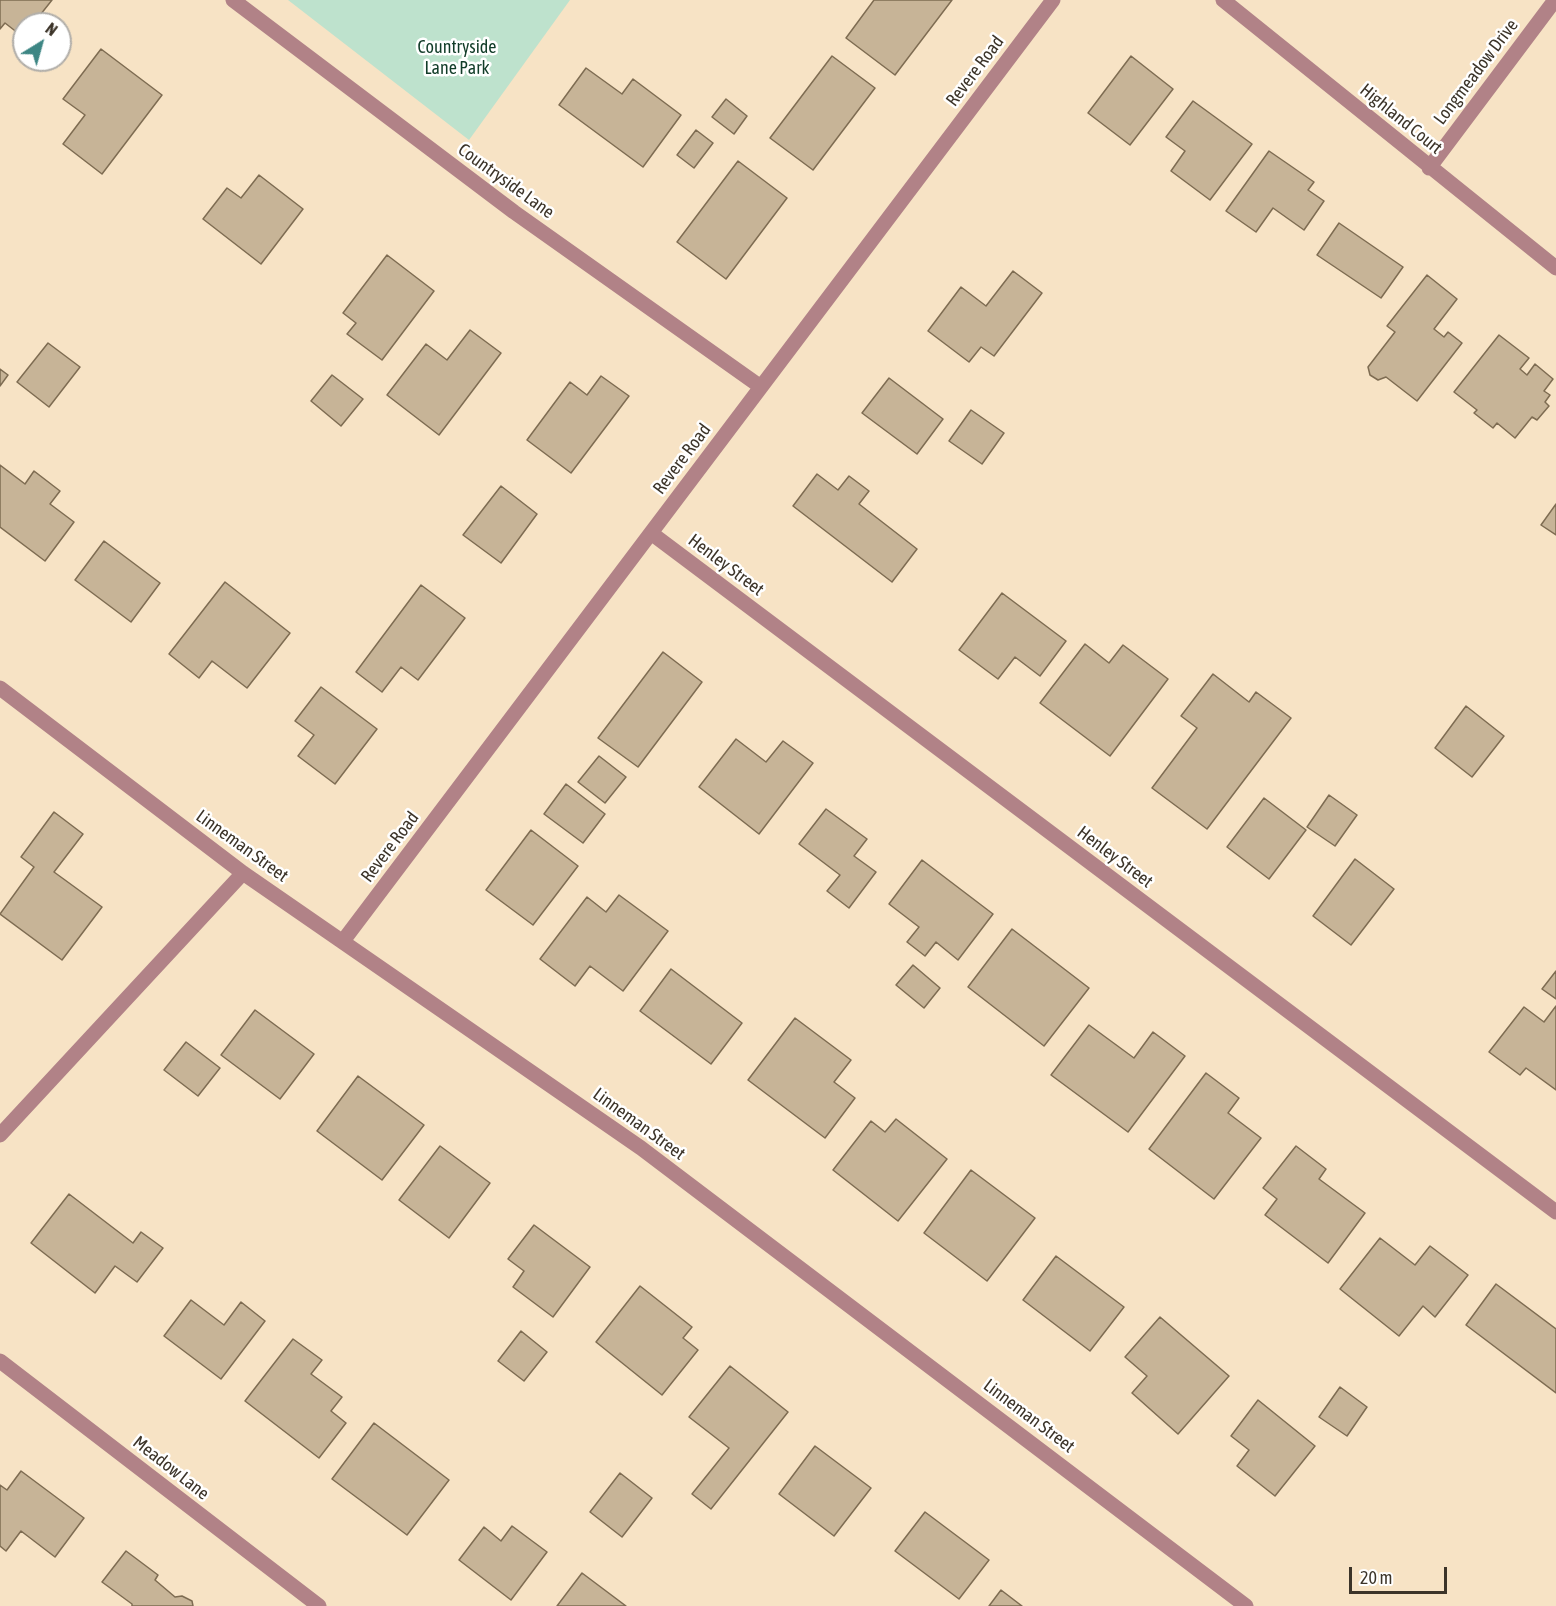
<!DOCTYPE html>
<style>
body{margin:0}
#map{position:relative;width:1556px;height:1606px;overflow:hidden;background:#f7e3c5;font-family:"Asap Condensed",sans-serif}
canvas{display:block}
.north{position:absolute;left:12px;top:12px;width:60px;height:60px;box-sizing:border-box;background:#fff;border:2px solid #b1aea9;border-radius:50%;rotate:37deg;font-size:16px;font-weight:700;line-height:24px;text-align:center;color:#3c3429}
.north::after{content:'';display:block;margin:auto;width:21px;height:27px;background:#3d8684;clip-path:polygon(50% 0,100% 100%,50% 72%,0 100%)}
.scale{position:absolute;left:1349px;top:1567px;width:98px;height:27px;box-sizing:border-box;border:3px solid #3c3429;border-top:0;padding-left:8px;font-size:18px;line-height:21px;white-space:nowrap;color:#3c3429;-webkit-text-stroke:4px #fff;paint-order:stroke}
</style>
<div id="map">
<canvas width="1556" height="1606"></canvas>
<div class="north">N</div>
<div class="scale">20 m</div>
</div>
<script>
const context = document.querySelector('canvas').getContext('2d');
context.lineJoin = 'round';
function fill(path, color) { context.fillStyle = color; context.fill(path, 'evenodd'); }
function strokePath(path, color, width, dash) { context.strokeStyle = color; context.lineWidth = width; context.lineCap = dash ? 'butt' : 'round'; context.setLineDash(dash || []); context.stroke(path); }
function label(font, color, halo, rows, align = 'center') {
  context.font = font + ' "Asap Condensed",sans-serif'; context.lineWidth = 5; context.setLineDash([]); context.textBaseline = 'middle'; context.strokeStyle = halo; context.fillStyle = color; for (const [text, x, y, turn = 0] of rows) {
    context.save(); context.translate(x, y); context.rotate((+turn || 0) * Math.PI / 180); context.textAlign = isNaN(turn) ? turn : align; if (halo) context.strokeText(text, 0, 0); context.fillText(text, 0, 0); context.restore();
  }
}
fill(new Path2D(`
 M288,0h282l-101,140z`), '#bee2cd');
const building = new Path2D(`
 M0,0h52l-19,24h-9l-1,13 -18,-14 -5,6z
 M874,0h78l-57,75 -49,-37z
 M101,49l61,46 -60,79 -39,-30 22,-29 -22,-16z
 M832,56l43,32 -62,82 -43,-32z
 M1131,56l42,33 -43,56 -42,-32z
 M586,68l36,26 11,-15 48,36 -38,52 -84,-62z
 M726,99l21,17 -13,18 -22,-17z
 M1193,101l59,43 -42,56 -39,-29 14,-20 -19,-14z
 M696,130l17,13 -19,25 -17,-13z
 M1269,151l45,31 -6,8 16,11 -20,29 -31,-22 -17,24 -30,-21z
 M738,161l49,37 -61,81 -49,-37z
 M259,175l44,34 -42,55 -58,-45 24,-31 14,10z
 M1339,223l64,44 -22,31 -64,-43z
 M387,255l47,36 -52,69 -35,-26 9,-11 -13,-10z
 M1013,271l29,22 -48,63 -13,-9 -12,15 -41,-31 33,-44 25,19z
 M1427,275l30,24 -23,30 10,8 4,-5 14,11 -45,58 -31,-24 -8,3 -8,-5 -2,-8 27,-35 -8,-6z
 M470,330l31,23 -62,82 -52,-40 39,-51 21,16z
 M1499,335l30,23 -9,11 7,6 8,-11 18,15 -9,12 6,4 -5,7 4,4 -12,14 -5,-3 -17,21 -18,-15 -4,5 -19,-15 3,-3 -23,-18z
 M48,343l32,24 -31,40 -32,-25z
 M0,369l8,6 -8,11z
 M332,375l31,24 -22,27 -30,-25z
 M601,376l28,20 -58,77 -44,-33 43,-58 17,13z
 M889,378l54,41 -26,35 -55,-41z
 M971,410l33,23 -22,31 -33,-23z
 M0,465l25,19 9,-13 26,20 -10,13 24,18 -29,39 -45,-34z
 M817,474l21,16 11,-14 20,15 -10,13 58,45 -25,33 -99,-76z
 M501,486l36,28 -36,49 -38,-28z
 M1556,504v31l-15,-10z
 M104,541l56,42 -29,39 -56,-42z
 M225,582l65,51 -43,55 -35,-27 -13,17 -30,-24z
 M421,585l44,33 -47,62 -17,-13 -19,25 -26,-20z
 M1002,593l64,48 -26,35 -25,-19 -17,22 -39,-29z
 M1085,644l24,19 14,-18 45,34 -58,77 -70,-53z
 M663,652l39,30 -64,85 -40,-29z
 M1213,674l36,28 7,-10 35,26 -84,111 -55,-41 45,-60 -16,-12z
 M321,687l56,42 -42,55 -37,-28 16,-21 -19,-14z
 M1466,706l38,30 -32,41 -37,-29z
 M736,739l30,23 17,-21 30,22 -54,71 -60,-47z
 M599,756l27,21 -21,26 -27,-21z
 M566,784l39,30 -22,29 -39,-29z
 M1329,795l28,20 -22,31 -28,-19z
 M1264,798l42,32 -37,49 -42,-32z
 M826,809l41,30 -13,17 22,16 -27,36 -22,-17 13,-16 -41,-31z
 M54,812l29,22 -29,38 48,35 -40,53 -62,-46 34,-47 -13,-10z
 M531,830l47,36 -45,59 -47,-35z
 M1355,859l39,30 -43,56 -38,-29z
 M922,860l71,54 -35,46 -22,-18 -11,14 -18,-14 12,-15 -30,-23z
 M619,895l49,36 -45,60 -33,-25 -15,20 -35,-27 47,-62 19,15z
 M1012,929l77,59 -45,58 -76,-59z
 M913,965l27,23 -16,20 -28,-23z
 M671,969l71,54 -31,41 -71,-53z
 M1556,971v28l-14,-10z
 M1556,1006v84l-30,-22 -6,7 -31,-23 35,-45 20,15z
 M255,1010l59,44 -34,45 -59,-44z
 M795,1018l56,42 -17,22 21,16 -30,40 -77,-58z
 M1089,1025l45,33 19,-26 32,24 -57,76 -77,-57z
 M186,1042l34,26 -22,28 -34,-26z
 M1206,1073l33,25 -11,15 33,25 -47,61 -65,-50z
 M358,1076l66,49 -42,55 -65,-49z
 M896,1119l51,40 -49,62 -65,-51 38,-49 14,11z
 M440,1146l50,37 -41,55 -50,-38z
 M1296,1146l30,23 -7,10 46,34 -37,50 -63,-48 12,-16 -14,-11z
 M971,1170l64,48 -48,63 -63,-48z
 M69,1194l64,49 8,-11 22,16 -26,34 -22,-16 -20,27 -64,-50z
 M534,1225l56,42 -37,50 -40,-30 11,-16 -16,-12z
 M1380,1238l35,27 15,-19 38,29 -33,42 -12,-11 -24,30 -59,-47z
 M1056,1256l68,51 -34,44 -67,-51z
 M1496,1284l60,45v64l-90,-68z
 M640,1286l52,41 -9,11 15,12 -36,45 -66,-53z
 M191,1300l33,25 17,-23 24,19 -44,58 -57,-43z
 M1160,1317l69,59 -51,58 -46,-41 15,-17 -22,-19z
 M521,1331l26,21 -23,29 -26,-20z
 M293,1339l29,21 -11,14 31,23 -11,14 15,12 -27,35 -74,-57z
 M730,1366l58,46 -77,97 -19,-15 37,-46 -40,-31z
 M1340,1387l27,20 -20,29 -28,-19z
 M1258,1400l57,46 -40,50 -38,-30 12,-16 -18,-14z
 M374,1423l75,57 -42,55 -75,-56z
 M815,1446l56,42 -37,48 -55,-42z
 M21,1471l63,47 -29,39 -34,-26 -15,20 -6,-5v-61l7,5z
 M620,1473l32,25 -30,39 -32,-25z
 M925,1512l64,48 -30,39 -64,-48z
 M512,1526l35,26 -36,48 -52,-40 25,-33 17,14z
 M126,1551l32,24 -3,5 20,17 7,-1 10,5 1,5h-61v-2l-30,-22z
 M582,1573l44,33h-69z
 M1001,1590l21,16h-33z`);
fill(building, '#c7b497');
strokePath(building, '#7e6c52', 1.5);
strokePath(new Path2D(`
 M233,0l281,212 247,175
 M1223,0l333,268
 M1429,168l126,-168
 M651,533l905,679
 M0,688l243,185 398,275 605,458
 M343,941l710,-941
 M0,1135l243,-262
 M0,1361l319,245`), '#b18287', 15);
label('18px', '#113c28', '#fff', [
 ["Countryside",457,47],
 ["Lane Park",457,68]
]);
label('18px', '#3c3429', '#fff', [
 ["Revere Road",975,71,-53],
 ["Longmeadow Drive",1476,72,-53],
 ["Highland Court",1401,119,39],
 ["Countryside Lane",506,181,36],
 ["Revere Road",682,459,-53],
 ["Henley Street",726,565,37],
 ["Linneman Street",242,846,36],
 ["Revere Road",390,847,-53],
 ["Henley Street",1115,857,37],
 ["Linneman Street",639,1124,36],
 ["Linneman Street",1029,1416,37],
 ["Meadow Lane",171,1468,38]
]);
</script>
